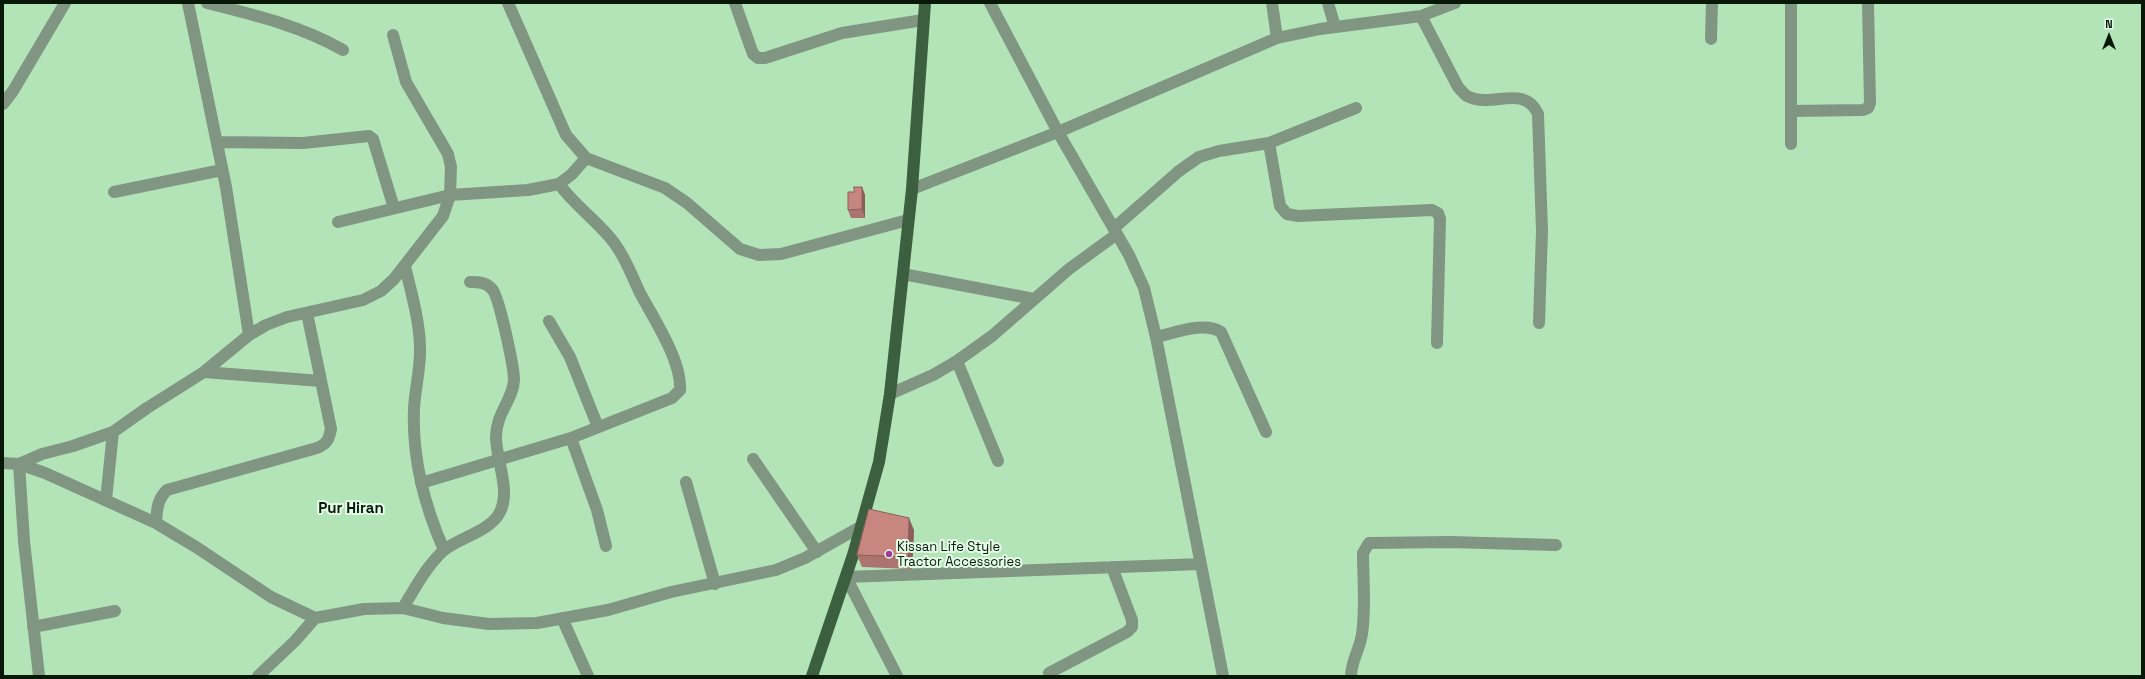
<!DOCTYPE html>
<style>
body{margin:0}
#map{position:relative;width:2145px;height:679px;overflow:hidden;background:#b3e4b7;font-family:"Space Grotesk",sans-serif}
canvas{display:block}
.frame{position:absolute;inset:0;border:4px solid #071809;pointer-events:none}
.north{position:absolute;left:2089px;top:16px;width:40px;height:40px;-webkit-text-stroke:3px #e5fee7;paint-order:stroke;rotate:0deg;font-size:11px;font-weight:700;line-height:16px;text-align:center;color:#071809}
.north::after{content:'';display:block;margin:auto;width:14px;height:18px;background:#071809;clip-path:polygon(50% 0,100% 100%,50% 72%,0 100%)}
</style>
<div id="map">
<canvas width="2145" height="679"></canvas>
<div class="frame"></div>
<div class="north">N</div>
</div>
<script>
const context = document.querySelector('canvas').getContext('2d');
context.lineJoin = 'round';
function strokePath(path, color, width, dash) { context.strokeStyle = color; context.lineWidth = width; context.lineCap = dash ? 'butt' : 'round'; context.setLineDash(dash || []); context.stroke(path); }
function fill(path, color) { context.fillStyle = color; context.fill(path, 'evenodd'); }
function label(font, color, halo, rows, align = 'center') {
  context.font = font + ' "Space Grotesk",sans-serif'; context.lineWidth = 4; context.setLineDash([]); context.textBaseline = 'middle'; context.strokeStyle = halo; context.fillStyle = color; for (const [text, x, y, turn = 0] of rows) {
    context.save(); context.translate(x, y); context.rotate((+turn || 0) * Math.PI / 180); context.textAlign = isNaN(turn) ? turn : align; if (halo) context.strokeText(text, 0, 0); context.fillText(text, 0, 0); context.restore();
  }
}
strokePath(new Path2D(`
 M188,3l38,184 23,148
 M207,3c48,12 94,23 136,47
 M508,3l58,132 20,23 79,30 22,15 53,46 19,6 22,-1 127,-34
 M735,3l18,51 5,4h7l77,-25 81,-13
 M990,3l68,129 71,123 15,33 12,49 67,339
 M1272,3l5,35
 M1328,3l7,24
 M1791,3v141
 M1421,16l37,71c3,3 6,7 9,9 24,13 57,-13 71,18l4,117 -3,92
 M1711,39l1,-36
 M3,104l10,-13 52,-88
 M1791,111l72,-1 5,-2 2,-5 -2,-100
 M217,142l86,1 66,-7 4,3 21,69
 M1269,143l11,63 7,8 11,2 134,-6 6,3 2,6 -3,124
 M912,189l146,-57 219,-94 43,-9 101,-13 34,-13
 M114,192l108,-22
 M338,222l112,-27 78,-5 31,-6 13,-10 14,-16
 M1114,228l65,-57 20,-14 20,-6 50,-8 87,-35
 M405,266c6,26 14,52 15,80 1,21 -5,42 -6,63 -2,50 10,96 30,141
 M903,274l131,25
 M549,321l21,36 28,70
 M1156,337c19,-4 48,-16 65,-5l45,100
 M957,361l41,100
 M204,372l117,9
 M890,394l43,-19 24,-14 35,-25 77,-67 48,-35
 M571,438l26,72 9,36
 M753,459l64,93
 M3,463l16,1 26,9 111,50 40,24 75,50 44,21 49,-9 39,-1c12,-20 23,-41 40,-57 15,-13 48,-20 57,-39 11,-22 -4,-52 -4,-75 0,-24 17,-37 18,-57 0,-13 -15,-84 -22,-91 -6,-7 -14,-7 -22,-7
 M686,482l29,102
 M421,483l150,-45 101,-40 8,-8c2,-29 -26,-71 -40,-97 -8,-17 -14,-34 -25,-49 -15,-21 -39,-37 -56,-60
 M106,500l7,-68
 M156,523c1,-14 1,-23 11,-33l150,-42c10,-4 12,-9 14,-19l-24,-116
 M403,608l40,10 46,6 48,-1 71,-13 63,-18 105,-22 29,-12 57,-32
 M562,618l26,58
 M33,627l82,-16
 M1049,673l78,-41 5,-5v-7l-20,-53
 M39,676l-15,-135 -5,-77 23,-10 31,-8 40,-14 34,-24 57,-36 45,-37 17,-10 21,-8 76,-17 18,-9 13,-12 49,-63 7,-21 1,-28 -3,-13 -42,-72 -13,-47
 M258,676l37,-35 20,-23
 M897,676l-51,-99 355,-13
 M1351,676c0,-15 9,-27 11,-42 4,-26 1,-54 1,-81l6,-10 81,-1 106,3`), '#819583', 12);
strokePath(new Path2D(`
 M812,676l41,-121 26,-93 11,-68 22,-205 13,-186`), '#3c603f', 12);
fill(new Path2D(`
 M862,187l3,8v23h-14l-3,-8 6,-18z
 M914,530l-2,39 -50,-2 -5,-12z`), '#ab746e');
fill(new Path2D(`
 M862,187l3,8v23l-3,-9z
 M909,518l5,12 -2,39 -4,-12z`), '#8b5e5a');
const building = new Path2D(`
 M854,187h8v22l-14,1v-18h6z
 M869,509l40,9 -1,39 -51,-2z`);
fill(building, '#c78780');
strokePath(building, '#8b5e5a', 1);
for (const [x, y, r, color] of [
 [889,554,4,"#9f3ba1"]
]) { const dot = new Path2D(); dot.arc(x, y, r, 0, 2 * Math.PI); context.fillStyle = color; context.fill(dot); strokePath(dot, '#e5fee7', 1.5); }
label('13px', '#071809', '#e5fee7', [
 ["Kissan Life Style",897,547],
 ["Tractor Accessories",897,562]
], 'left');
label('bold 15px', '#071809', '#e5fee7', [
 ["Pur Hiran",351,509]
]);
</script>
